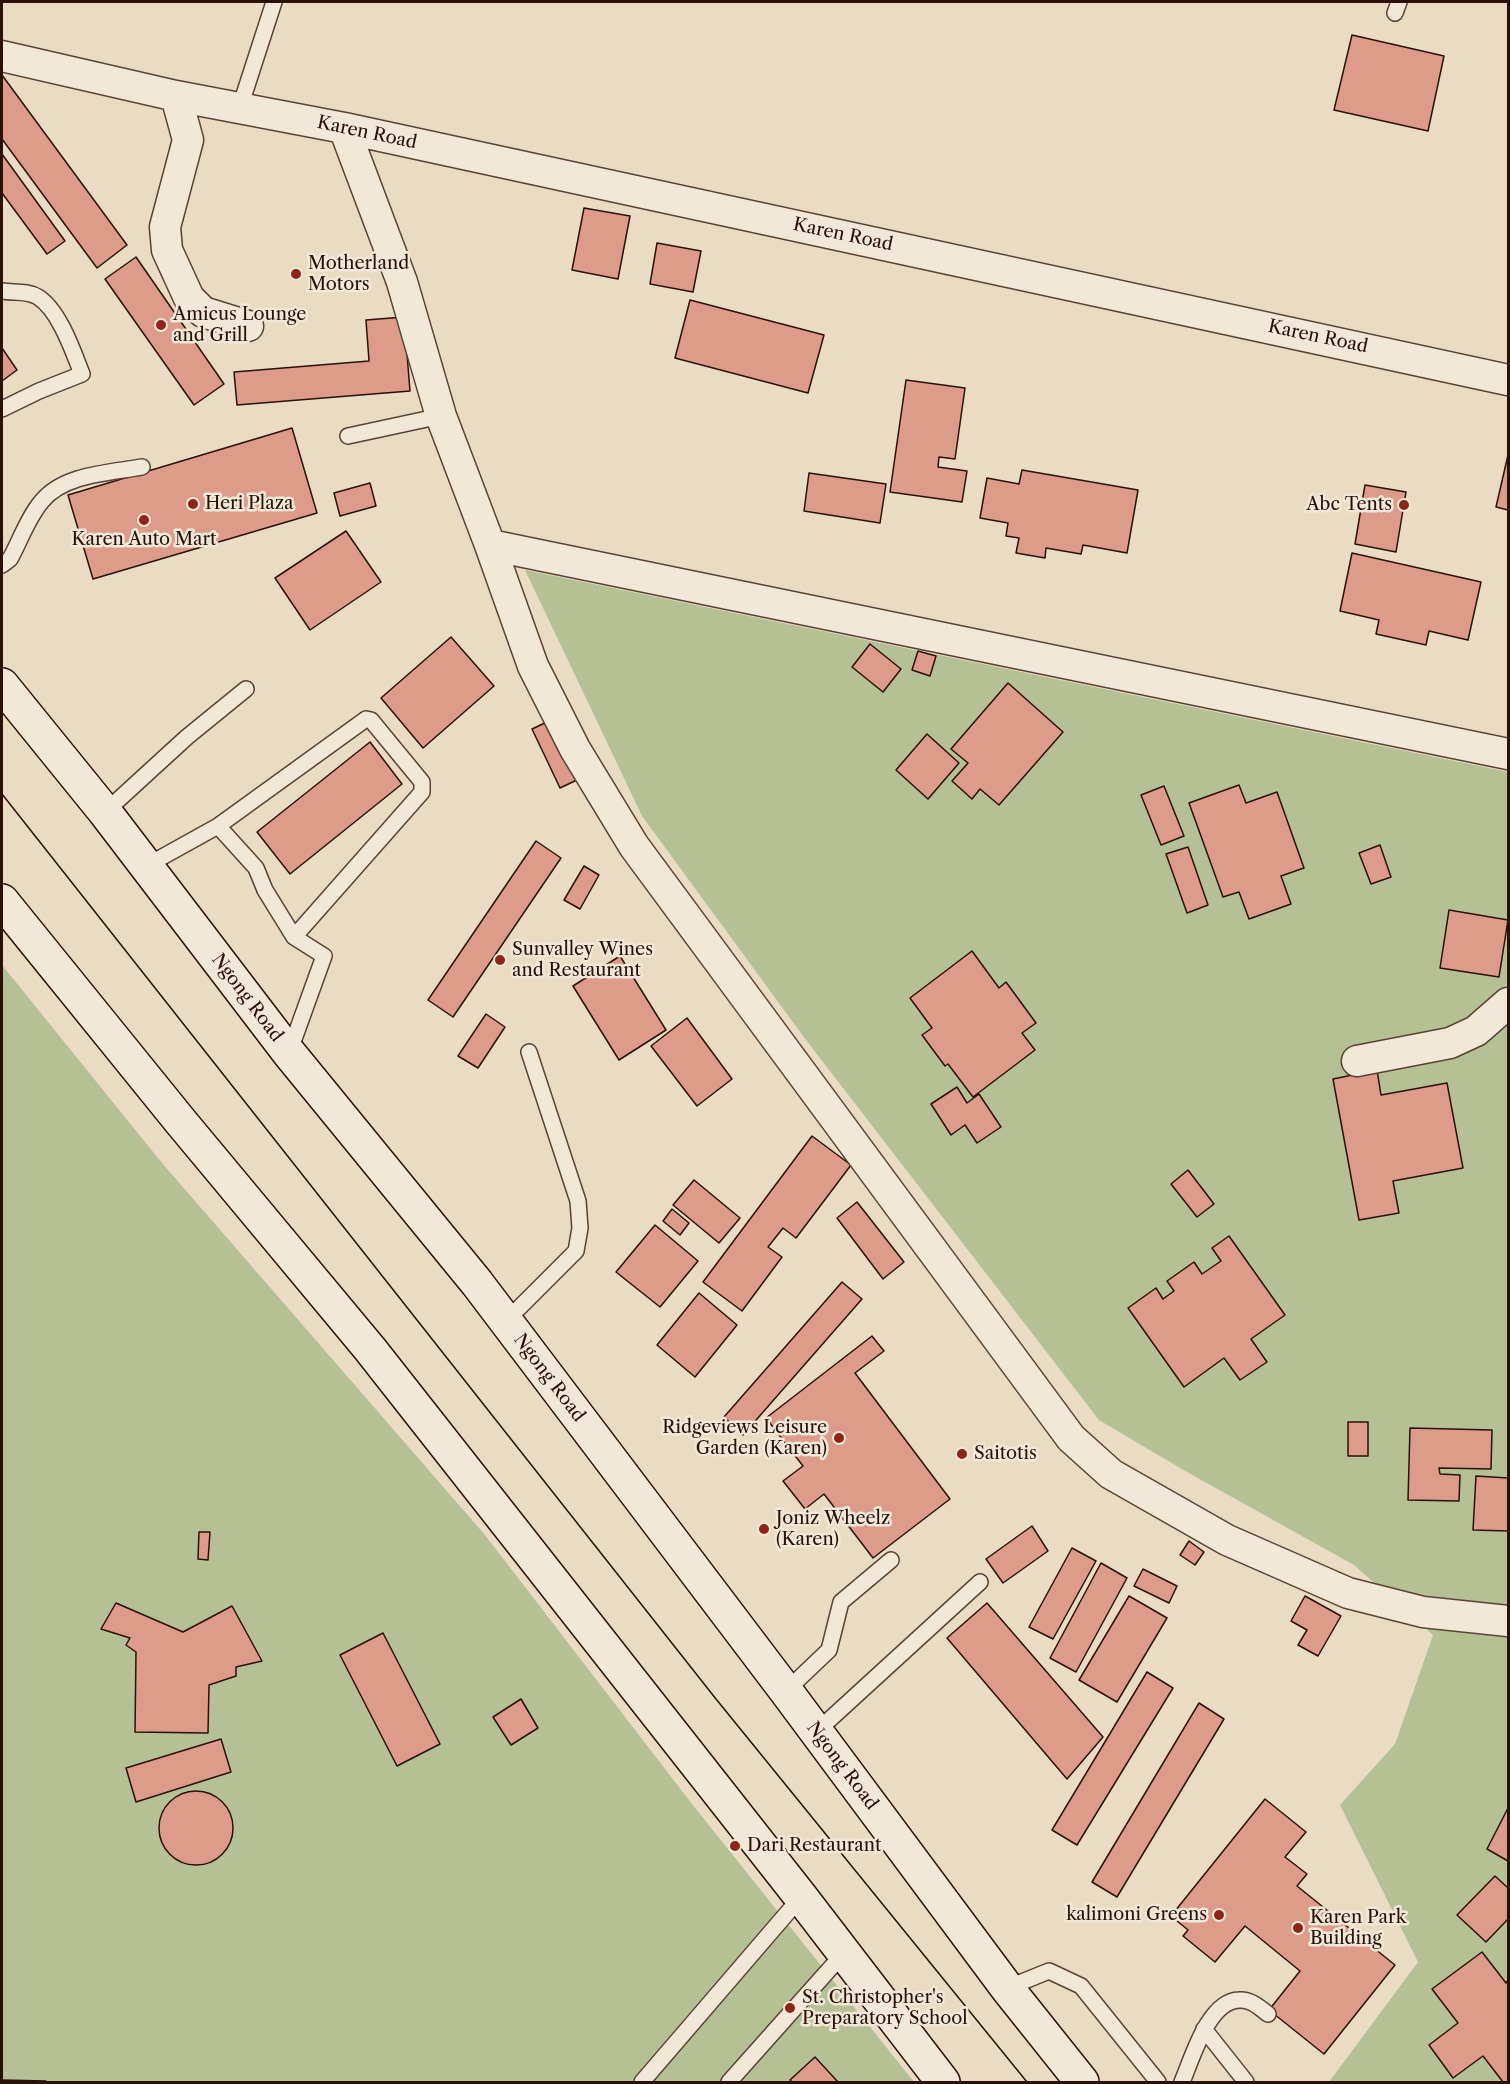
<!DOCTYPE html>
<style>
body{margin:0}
#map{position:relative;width:1510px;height:2084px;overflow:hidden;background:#e9dcc3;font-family:"Libre Caslon Text",serif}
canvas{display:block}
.frame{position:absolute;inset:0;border:3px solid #2b1006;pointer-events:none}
</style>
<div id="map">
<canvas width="1510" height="2084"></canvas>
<div class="frame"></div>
</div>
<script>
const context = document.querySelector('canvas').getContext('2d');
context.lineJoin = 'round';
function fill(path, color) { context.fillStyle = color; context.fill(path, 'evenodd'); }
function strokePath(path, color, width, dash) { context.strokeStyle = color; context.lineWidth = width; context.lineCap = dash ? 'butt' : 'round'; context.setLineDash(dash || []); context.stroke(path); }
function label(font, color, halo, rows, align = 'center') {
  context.font = font + ' "Libre Caslon Text",serif'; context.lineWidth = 5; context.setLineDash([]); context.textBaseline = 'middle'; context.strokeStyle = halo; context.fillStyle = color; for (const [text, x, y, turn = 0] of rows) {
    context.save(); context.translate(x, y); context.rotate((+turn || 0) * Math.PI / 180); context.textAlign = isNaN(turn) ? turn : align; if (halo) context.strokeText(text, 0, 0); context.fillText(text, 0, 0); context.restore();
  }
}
fill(new Path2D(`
 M525,570l983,202v1310h-179l89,-120 -78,-157 55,-61 38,-109 -79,-70 -167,-93 -88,-52 -293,-380 -164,-224z
 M2,965l160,198 323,372 207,269 222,278h-912z`), '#b5c095');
const building = new Path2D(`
 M1352,35l92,21 -16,75 -94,-21z
 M2,75l125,170 -30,23 -95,-129z
 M2,154l63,87 -18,13 -45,-61z
 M584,208l46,8 -12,63 -46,-9z
 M657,243l44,8 -8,41 -43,-8z
 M136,257l88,127 -30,21 -89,-126z
 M690,300l134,35 -16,58 -133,-35z
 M404,317l6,74 -173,14 -3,-33 135,-11 -3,-41z
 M2,348l15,22 -15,11z
 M906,380l59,8 -10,71 -16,-2 -1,10 29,4 -5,31 -72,-10z
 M292,428l25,85 -224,66 -25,-84z
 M1508,455v55l-12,-3z
 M1022,470l116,20 -11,63 -44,-8 -2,9 -35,-6 -1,10 -29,-5 3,-15 -13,-2 2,-13 -28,-5 7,-40 32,6z
 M809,473l77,11 -6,39 -76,-12z
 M370,483l6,23 -36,10 -6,-23z
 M1365,485l41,7 -10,60 -41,-8z
 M346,531l35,51 -71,48 -35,-52z
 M1352,553l129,29 -13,58 -39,-9 -3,14 -50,-11 3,-14 -39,-9z
 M451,637l43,49 -71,62 -42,-50z
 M870,644l31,25 -18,23 -31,-25z
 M918,651l18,5 -6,20 -18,-6z
 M1008,683l55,49 -64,73 -19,-16 -8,10 -20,-18 16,-18 -17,-14z
 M551,720l28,59 -19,9 -28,-59z
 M927,734l32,29 -31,36 -32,-29z
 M370,742l32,42 -112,90 -33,-42z
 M1239,785l7,18 31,-11 27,76 -23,8 10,28 -42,15 -10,-27 -16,5 -34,-94z
 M1164,786l20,50 -23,9 -20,-50z
 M536,841l25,17 -108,159 -25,-17z
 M1380,845l11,32 -20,7 -12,-31z
 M1188,847l20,58 -21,8 -21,-59z
 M584,866l15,9 -19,34 -16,-9z
 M1449,910l59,10 -9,57 -59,-9z
 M972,951l27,37 7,-6 30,41 -14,10 13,17 -62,47 -25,-33 -3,2 -23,-31 10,-7 -22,-30z
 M620,956l46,74 -47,30 -46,-74z
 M486,1014l19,13 -27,41 -20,-12z
 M687,1018l45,61 -35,27 -46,-60z
 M1377,1070l4,25 66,-12 16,85 -70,13 6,32 -40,7 -26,-141z
 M957,1087l10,16 12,-9 22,33 -24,16 -12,-18 -14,10 -20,-31z
 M812,1136l39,29 -55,73 -13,-10 -15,19 14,10 -40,54 -39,-29z
 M1188,1170l26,34 -17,13 -26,-33z
 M694,1180l46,38 -21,25 -46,-38z
 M857,1202l47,60 -21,17 -46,-61z
 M672,1209l17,14 -9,12 -17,-14z
 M655,1225l43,36 -38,46 -44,-35z
 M1229,1236l56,79 -34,24 16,23 -27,18 -16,-22 -40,29 -56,-79 28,-20 7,11 11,-8 -7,-10 27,-19 8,12 19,-13 -9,-13z
 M842,1282l20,17 -119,136 -19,-18z
 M699,1293l38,32 -42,52 -38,-32z
 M872,1336l12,15 -29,22 95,126 -77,59 -49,-64 -19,15 -22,-28 20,-15 -37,-48z
 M1348,1422h20v34h-20z
 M1410,1428l82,2 -1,39 -52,-1 1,6 20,1 -1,26 -51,-1z
 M1476,1476l32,2v53l-35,-1z
 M1032,1526l16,25 -45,32 -17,-24z
 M199,1532h11l-2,28 -10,-1z
 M1189,1541l15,11 -9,13 -15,-10z
 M1072,1548l24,13 -43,78 -24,-12z
 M1101,1563l26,15 -51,94 -26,-14z
 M1143,1569l34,17 -8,17 -35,-17z
 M1129,1596l38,22 -50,84 -38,-22z
 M1305,1596l36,20 -23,40 -20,-11 9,-15 -16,-9z
 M116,1603l67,29 49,-26 30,55 -26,6v9l-27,9 -1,48 -73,-1 1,-80 -10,-7 4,-7 -29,-9z
 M987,1603l116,134 -36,42 -120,-141z
 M383,1633l57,111 -43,22 -57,-111z
 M1147,1672l26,16 -96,157 -25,-15z
 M521,1699l17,29 -27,17 -18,-28z
 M1199,1703l25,16 -107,178 -25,-15z
 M221,1739l10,33 -95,30 -10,-34z
 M159 1828a37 37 0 1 1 74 0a37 37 0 1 1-74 0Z
 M1265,1799l41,33 -21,25 22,17 -10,12 98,79 -71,89 -55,-44 31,-39 -55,-45 -30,36 -32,-26 5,-6 -17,-14z
 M1508,1808v53l-21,-12z
 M1495,1876l13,12v31l-22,23 -29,-27z
 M1482,1952l24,31 2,-3v102h-5l-20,-26 -30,22 -24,-33 29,-22 -26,-34z
 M815,2057l23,25h-46l-2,-2z
 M2,2080l44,1v1h-44z`);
fill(building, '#dc9c89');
strokePath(building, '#2b1006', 1.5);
const lane = new Path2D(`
 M1395,13l4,-11
 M240,107l34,-105
 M2,291c12,2 25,-1 36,6 21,13 35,54 44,77l-43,17 -37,18
 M348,436l93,-20
 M2,565l8,-6c10,-18 18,-42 32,-58 22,-27 67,-28 100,-34
 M105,812l82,-75 59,-48
 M218,826l148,-107 5,1 51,62v10l-128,145
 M146,866l72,-40 38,42 9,22 29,47 30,19 -35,97
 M506,1321l70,-70 4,-23 -2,-27 -49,-149
 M786,1691l43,-41 12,-48 50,-42
 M816,1732l164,-150
 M1007,1988l42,-17 32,15 77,96
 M1204,2029l42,53
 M642,2082l159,-185
 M729,2082l114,-128
 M1182,2082c10,-23 26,-81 57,-82 12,-1 21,8 29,14`);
const street = new Path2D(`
 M2,56l174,40 168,32 1164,252
 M176,96l12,44 -23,87 2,23 22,48 14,14 45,14
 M344,128l58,154 39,134 49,129 1018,209
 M490,545l43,121 42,83 59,97 437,592 40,36 116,66 121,53 75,19 85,9
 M1357,1061l93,-18 26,-12 32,-28`);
const secondary = new Path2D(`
 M2,685l103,127 184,241 188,230 309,408 221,297 75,94
 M2,901l179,221 189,227 431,548 142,185`);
strokePath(lane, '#5a4335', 18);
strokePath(street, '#5a4335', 33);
strokePath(secondary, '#2b1006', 36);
strokePath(lane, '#f1e8d8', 15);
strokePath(street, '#f1e8d8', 30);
strokePath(secondary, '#f1e8d8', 33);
strokePath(new Path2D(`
 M2,794l714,905 311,383`), '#2b1006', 1.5);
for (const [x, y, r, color] of [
 [296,274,6,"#8f2418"],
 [161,325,6,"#8f2418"],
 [193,504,6,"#8f2418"],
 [1404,505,6,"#8f2418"],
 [144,520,6,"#8f2418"],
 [500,960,6,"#8f2418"],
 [839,1438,6,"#8f2418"],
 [962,1454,6,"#8f2418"],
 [764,1529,6,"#8f2418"],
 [735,1846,6,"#8f2418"],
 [1219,1915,6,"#8f2418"],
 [1298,1928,6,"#8f2418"],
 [790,2008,6,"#8f2418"]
]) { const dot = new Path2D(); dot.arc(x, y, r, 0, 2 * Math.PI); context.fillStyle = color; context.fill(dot); strokePath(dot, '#f1e8d8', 2); }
label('18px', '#2b1006', '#f1e8d8', [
 ["Karen Road",367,133,12],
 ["Karen Road",843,235,12],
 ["Karen Road",1318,337,12],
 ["Ngong Road",247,998,53],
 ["Ngong Road",549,1378,53],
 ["Ngong Road",842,1766,53]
]);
label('18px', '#2b1006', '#f1e8d8', [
 ["Motherland",308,264],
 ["Motors",308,285],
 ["Amicus Lounge",173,315],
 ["and Grill",173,336],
 ["Heri Plaza",205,504],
 ["Abc Tents",1392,505,"right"],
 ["Karen Auto Mart",144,540,"center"],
 ["Sunvalley Wines",512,950],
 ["and Restaurant",512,971],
 ["Ridgeviews Leisure",827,1428,"right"],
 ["Garden (Karen)",827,1449,"right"],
 ["Saitotis",974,1454],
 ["Joniz Wheelz",776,1519],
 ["(Karen)",776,1540],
 ["Dari Restaurant",747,1846],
 ["kalimoni Greens",1207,1915,"right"],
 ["Karen Park",1310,1918],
 ["Building",1310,1939],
 ["St. Christopher's",802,1998],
 ["Preparatory School",802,2019]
], 'left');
</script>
